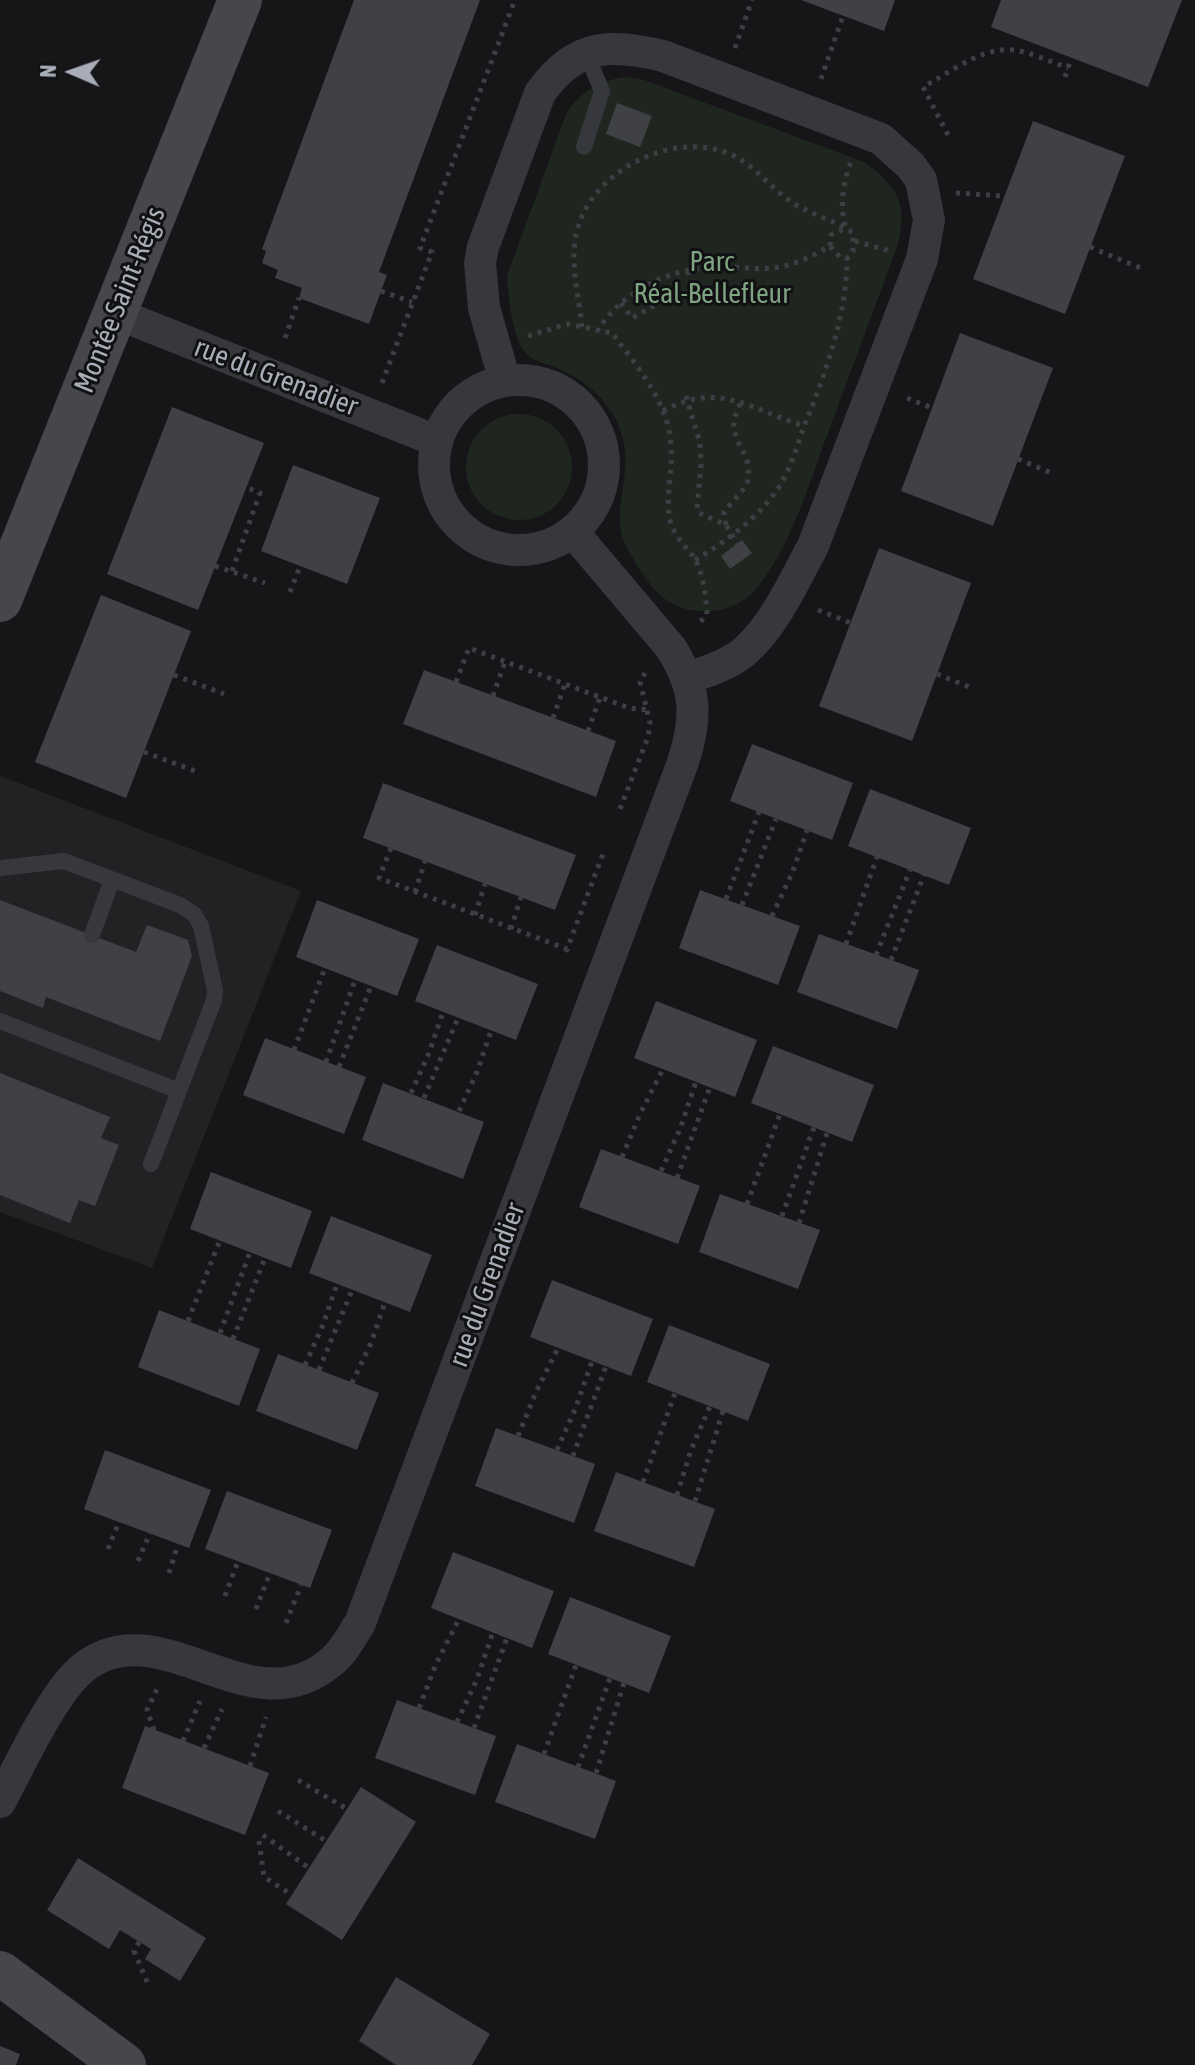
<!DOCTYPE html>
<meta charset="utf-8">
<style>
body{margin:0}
#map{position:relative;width:1195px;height:2065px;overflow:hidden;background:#161618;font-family:"Asap Condensed",sans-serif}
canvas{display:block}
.north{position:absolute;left:32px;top:32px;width:80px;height:80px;-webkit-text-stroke:6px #111113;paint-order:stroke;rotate:272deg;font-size:22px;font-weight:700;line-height:32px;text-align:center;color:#a8adb8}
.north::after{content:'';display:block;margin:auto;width:28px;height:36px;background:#a8adb8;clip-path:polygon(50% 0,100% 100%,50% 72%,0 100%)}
</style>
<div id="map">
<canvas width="1195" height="2065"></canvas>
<div class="north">N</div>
</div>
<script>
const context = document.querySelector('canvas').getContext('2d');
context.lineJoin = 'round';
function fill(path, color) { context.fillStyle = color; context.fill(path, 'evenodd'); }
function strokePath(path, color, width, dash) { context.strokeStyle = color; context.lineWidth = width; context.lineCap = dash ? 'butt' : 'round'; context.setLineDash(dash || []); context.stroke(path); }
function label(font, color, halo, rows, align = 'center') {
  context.font = font + ' "Asap Condensed",sans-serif'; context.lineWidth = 6; context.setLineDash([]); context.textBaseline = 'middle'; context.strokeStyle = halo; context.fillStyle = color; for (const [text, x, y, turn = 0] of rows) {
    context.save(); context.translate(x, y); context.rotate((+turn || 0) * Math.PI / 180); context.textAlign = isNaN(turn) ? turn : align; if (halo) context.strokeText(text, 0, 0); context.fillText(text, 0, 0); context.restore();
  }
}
fill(new Path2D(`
 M0,776l301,115 -149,377 -152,-56z`), '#222225');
fill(new Path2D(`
 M625,77l19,3 220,82c34,24 45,43 33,85 -24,65 -48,129 -72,194 -17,47 -36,109 -69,148 -23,28 -73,30 -98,4 -12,-12 -23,-31 -31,-45 -20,-37 10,-76 -7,-119 -11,-29 -35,-49 -63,-61 -12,-5 -24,-6 -32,-16 -13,-15 -17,-57 -18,-76l59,-162c15,-23 32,-33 59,-37z
 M466 467a53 53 0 1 1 106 0a53 53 0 1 1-106 0Z`), '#1e261f');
fill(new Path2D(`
 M354,0h126l-101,272 8,3 -18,49 -70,-26 3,-10 -27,-10 3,-8 -16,-7 4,-12 -4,-2z
 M801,0h94l-11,31z
 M1001,0h181l-34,87 -157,-60z
 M617,103l35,13 -12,31 -34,-13z
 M1033,121l92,35 -60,158 -92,-35z
 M960,333l93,35 -60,158 -92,-35z
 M172,407l92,36 -66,167 -91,-36z
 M293,465l87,33 -33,86 -86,-33z
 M742,540l10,13 -22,16 -9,-13z
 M879,548l92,35 -59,158 -93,-35z
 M101,595l90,36 -65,167 -91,-36z
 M424,670l192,71 -20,56 -193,-73z
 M752,744l101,39 -21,57 -102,-39z
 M383,783l193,72 -21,55 -192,-72z
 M870,789l101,39 -22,57 -101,-39z
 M700,890l100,36 -22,59 -99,-37z
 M0,900l136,52 11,-27 41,15 4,16 -32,85 -114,-44 -3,11 -43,-17z
 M317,900l102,39 -22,57 -101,-39z
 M819,934l100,36 -22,59 -100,-37z
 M437,945l101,39 -22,56 -101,-39z
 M656,1001l101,39 -22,57 -101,-39z
 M265,1038l101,39 -22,57 -101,-39z
 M773,1046l101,39 -22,57 -101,-39z
 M0,1073l110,44 -9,21 18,7 -24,61 -16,-6 -9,23 -70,-28z
 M383,1083l101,39 -21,57 -101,-39z
 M601,1149l99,37 -22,58 -99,-37z
 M211,1172l101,39 -21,57 -101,-39z
 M720,1194l100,36 -22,59 -99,-37z
 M331,1216l101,39 -22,57 -101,-39z
 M552,1280l101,39 -22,57 -101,-39z
 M159,1310l101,39 -21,57 -101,-39z
 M669,1325l101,39 -22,57 -101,-39z
 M278,1354l101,39 -22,57 -101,-39z
 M496,1428l99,36 -21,59 -99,-37z
 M105,1450l106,40 -22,58 -105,-39z
 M616,1472l99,37 -21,58 -100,-36z
 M227,1491l105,39 -22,58 -105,-39z
 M453,1552l101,39 -22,57 -101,-40z
 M570,1597l101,39 -22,57 -101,-39z
 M397,1700l99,36 -21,59 -100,-37z
 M145,1726l124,47 -24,62 -123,-47z
 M517,1744l99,37 -21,58 -100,-37z
 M361,1787l55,35 -74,118 -56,-36z
 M78,1858l128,80 -26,43 -35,-22 6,-10 -31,-19 -11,19 -62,-39z
 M396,1977l94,57 -18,31h-76l-37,-24z
 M0,2046l20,8 -4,11h-16z`), '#404145');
strokePath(new Path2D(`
 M735,48l17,-48
 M1065,77l6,-19
 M821,79l22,-63
 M948,135l-25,-48c28,-15 63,-44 97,-36 16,4 32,11 48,17
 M956,193l49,3
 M855,241l35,10
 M830,246l1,-11 15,-7c-7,-22 -3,-45 5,-66
 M1090,247l53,22
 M688,271l2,19
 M650,282l10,19
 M381,291l31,11
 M621,303l11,15 43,-24 39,-8
 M582,327c-3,-29 -12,-63 -6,-92 12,-62 95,-106 154,-81 25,11 41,35 63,49 19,12 42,17 60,30v18l-6,7 -7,-1 -10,-11c-17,10 -37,20 -57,22 -16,2 -33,-1 -49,-1 -50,-1 -99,21 -126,63
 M528,336l40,-12 44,9c25,33 57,70 59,113 2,24 -6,50 -1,74 4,18 17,26 26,41 8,17 10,36 11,54l-10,10
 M285,338l14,-40
 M382,383l50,-131 -12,-4 95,-248
 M686,396l14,47 1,22 -4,43 2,5 27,12 11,19
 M907,398l25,10
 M663,411c58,-31 87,-1 142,15
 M1018,459l36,15
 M726,525l-2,-13 23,-27c1,-9 3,-18 -1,-27 -11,-24 -18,-30 -5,-56
 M695,560c30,-18 59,-39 80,-67 16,-22 22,-49 32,-74 20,-50 40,-106 40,-161
 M215,566l50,17
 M232,571l28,-78 -14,-6
 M290,592l10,-26
 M818,610l33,13
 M937,674l37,15
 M174,675l50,19
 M456,682l13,-34 160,60 19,2
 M493,696l12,-34
 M553,718l12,-34
 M588,731l12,-34
 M144,752l51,19
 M620,809l28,-72 2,-14 -10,-41 6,-11
 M391,848l-12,30 188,71
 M415,892l10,-31
 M726,899l33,-87
 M742,905l34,-86
 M475,915l10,-31
 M772,916l21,-45 14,-41
 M511,929l10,-32
 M846,944l31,-87
 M566,952l38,-101
 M876,955l34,-85
 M891,960l33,-85
 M294,1050l31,-82
 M326,1062l29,-82
 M339,1067l32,-81
 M411,1093l18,-40 14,-41
 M424,1098l34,-80
 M459,1111l18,-39 14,-41
 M622,1157l18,-43 23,-45
 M661,1171l19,-42 16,-47
 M677,1178l33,-91
 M747,1204l33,-90
 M782,1216l32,-89
 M799,1223l28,-90
 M188,1321l32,-81
 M220,1333l30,-81
 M233,1339l32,-81
 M305,1365l18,-40 14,-41
 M319,1370l33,-80
 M352,1383l19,-40 14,-41
 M518,1436l18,-44 22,-44
 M557,1450l19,-43 16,-46
 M573,1456l33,-90
 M643,1482l32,-89
 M677,1495l14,-45 19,-44
 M695,1501l28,-90
 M108,1549l11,-27
 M138,1561l12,-28
 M169,1573l9,-29
 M225,1596l13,-35
 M256,1609l14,-36
 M286,1623l15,-38
 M419,1708l17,-44 23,-45
 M457,1722l20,-43 16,-47
 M474,1728l33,-90
 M154,1730l-7,-20 11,-23
 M183,1741l17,-40
 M204,1748l18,-39
 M544,1754l32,-89
 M250,1766l16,-49
 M578,1767l32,-89
 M596,1773l28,-90
 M298,1780l49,29
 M278,1811l48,30
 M263,1835l46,33
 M259,1841l5,36 28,18
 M139,1942l-5,9 14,33`), '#3d3f44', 5, [4, 6]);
strokePath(new Path2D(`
 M584,147l18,-56 -16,-38
 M0,868l64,-7 116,44 14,9 7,12 14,64 -1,10 -35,91 -179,-70
 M92,935l20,-55
 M151,1164l28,-73`), '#37383d', 16);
strokePath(new Path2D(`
 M115,313l322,128
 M434 465a85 85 0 1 1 170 0a85 85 0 1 1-170 0Z
 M505,381l-21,-73 -4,-45 3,-16 57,-154c35,-49 68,-50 123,-37l218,83 30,27 10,14 8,40 -7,39 -109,287c-19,35 -38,79 -69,106 -16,13 -38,20 -57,26
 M0,1802c19,-35 53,-110 83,-134 77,-62 168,63 248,-6 13,-10 20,-25 29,-39l322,-858c16,-47 15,-75 -11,-117l-98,-116`), '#37383d', 32);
strokePath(new Path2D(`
 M0,600l240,-600
 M0,1973l124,92`), '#45474d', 44);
label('28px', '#7fa381', '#111113', [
 ["Parc",712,262],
 ["Réal-Bellefleur",712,294]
]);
label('28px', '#a8adb8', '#111113', [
 ["Montée Saint-Régis",120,300,-68],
 ["rue du Grenadier",276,377,21],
 ["rue du Grenadier",487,1285,-70]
]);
</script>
